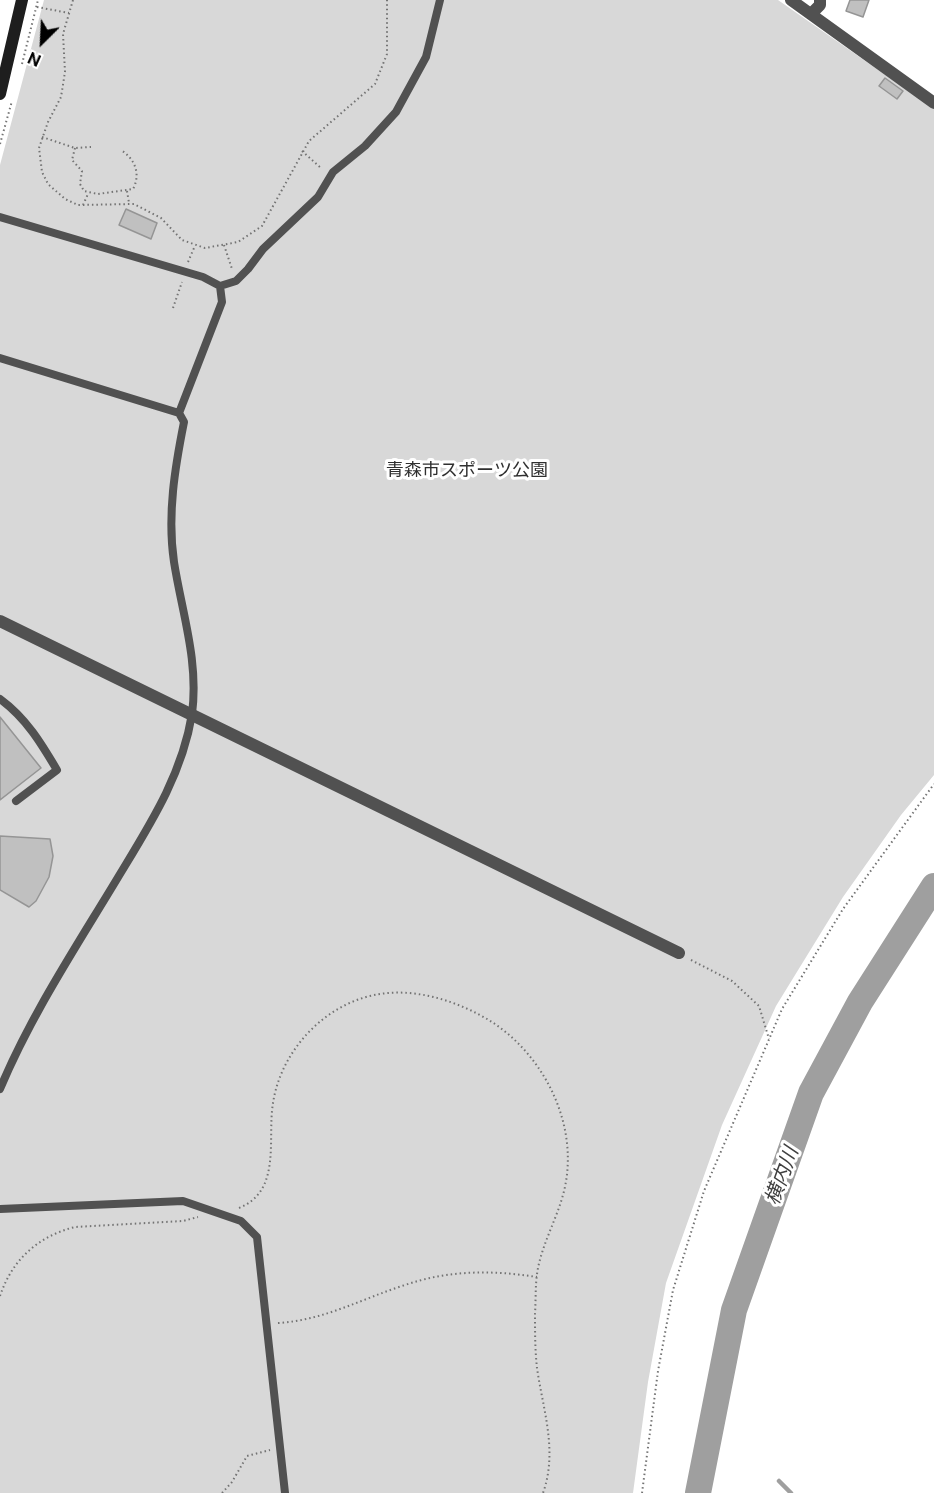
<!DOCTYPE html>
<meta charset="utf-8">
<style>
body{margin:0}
#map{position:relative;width:934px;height:1493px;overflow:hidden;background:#fff;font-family:"Public Sans",sans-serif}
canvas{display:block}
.north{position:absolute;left:12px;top:12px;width:60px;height:60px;-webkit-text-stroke:4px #fff;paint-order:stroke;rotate:204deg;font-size:16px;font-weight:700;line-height:24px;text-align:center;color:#000}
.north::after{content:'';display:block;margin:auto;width:21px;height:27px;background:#000;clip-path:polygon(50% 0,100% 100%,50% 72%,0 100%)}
</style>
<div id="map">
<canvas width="934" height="1493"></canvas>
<div class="north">N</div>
</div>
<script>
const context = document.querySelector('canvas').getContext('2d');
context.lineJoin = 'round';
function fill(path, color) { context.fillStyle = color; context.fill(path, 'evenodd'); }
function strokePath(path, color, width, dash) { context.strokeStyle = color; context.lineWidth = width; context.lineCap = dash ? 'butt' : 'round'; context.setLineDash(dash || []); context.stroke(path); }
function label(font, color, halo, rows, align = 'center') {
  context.font = font + ' "Public Sans","Noto Sans JP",sans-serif'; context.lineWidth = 6; context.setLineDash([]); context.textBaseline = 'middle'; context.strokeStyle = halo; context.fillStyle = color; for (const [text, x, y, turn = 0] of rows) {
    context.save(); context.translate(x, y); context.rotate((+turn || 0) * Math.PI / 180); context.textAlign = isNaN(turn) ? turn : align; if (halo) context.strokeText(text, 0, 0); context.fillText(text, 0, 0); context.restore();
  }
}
fill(new Path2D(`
 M44,0h734l156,109v666l-33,40 -58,82 -67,109 -54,119 -56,158 -18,99 -15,111h-633v-1328z`), '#d8d8d8');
strokePath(new Path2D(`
 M779,1481l12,12`), '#9f9f9f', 4.5);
strokePath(new Path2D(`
 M698,1493l36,-183 77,-217 49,-91 74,-116`), '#9f9f9f', 26);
const building = new Path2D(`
 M850,0h19l-6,17 -17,-6z
 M885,78l18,13 -6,8 -18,-13z
 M126,209l31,14 -6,16 -32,-14z
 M0,717l41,51 -41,32z
 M0,836l50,3 3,17 -4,21 -13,24 -7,6 -29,-17z`);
fill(building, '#c0c0c0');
strokePath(building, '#959595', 1.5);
strokePath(new Path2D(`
 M73,0l-10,34 2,38 -4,25 -13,25 -9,26 3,24 6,12 17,15 13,6 56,-1 27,14 21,22 23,8 33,-6 24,-16 47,-85 66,-57 12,-30v-54
 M37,7l32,6
 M22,64l16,-64
 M42,137l33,11 16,-1
 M0,144l12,-43
 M75,148l-3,12 10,11 -2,13 4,7 14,3 35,-5c8,-15 2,-30 -12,-39
 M302,151l20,18
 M127,191l2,12
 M83,205l5,-11
 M224,245l8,24
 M188,262l6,-14
 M173,308l9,-26
 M691,960l41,21 27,25 10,33
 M239,1208c43,-17 28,-69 34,-105 8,-53 53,-101 107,-109 38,-6 80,8 112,28 55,36 89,108 71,173 -7,25 -20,48 -25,73 -3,15 -2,31 -3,46 0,18 0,36 2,54 6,42 21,83 6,125
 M0,1296c12,-36 38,-60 75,-69l108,-6 15,-4
 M278,1323c47,-3 83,-24 127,-38 44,-15 87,-15 132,-8
 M222,1493l10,-11 15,-26 23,-6
 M642,1493l16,-122 15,-81 31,-99 78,-182 61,-100 91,-125`), '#737373', 2, [1.5, 3]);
strokePath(new Path2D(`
 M0,217l203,60 17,9 2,16 -43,111 -179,-55
 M220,286l16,-5 12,-12 15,-20 55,-52 15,-25 32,-26 31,-34 30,-55 14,-57
 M0,699c26,19 41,44 57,71l-41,31
 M0,1089c31,-74 76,-142 117,-210 32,-53 65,-103 75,-165 7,-53 -10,-101 -18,-152 -7,-47 1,-95 10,-140l-5,-9
 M0,1209l183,-8 58,20 16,16 28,256`), '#515151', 8);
strokePath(new Path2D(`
 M791,0l143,103
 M811,14l9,-9v-5
 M0,621l679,332`), '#515151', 12);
strokePath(new Path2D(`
 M0,94l22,-94`), '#1e1e1e', 12);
label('18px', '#2f2f2f', '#fff', [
 ["青森市スポーツ公園",467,470]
]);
label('italic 20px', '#404040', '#fff', [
 ["横内川",782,1176,-70]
]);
</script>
